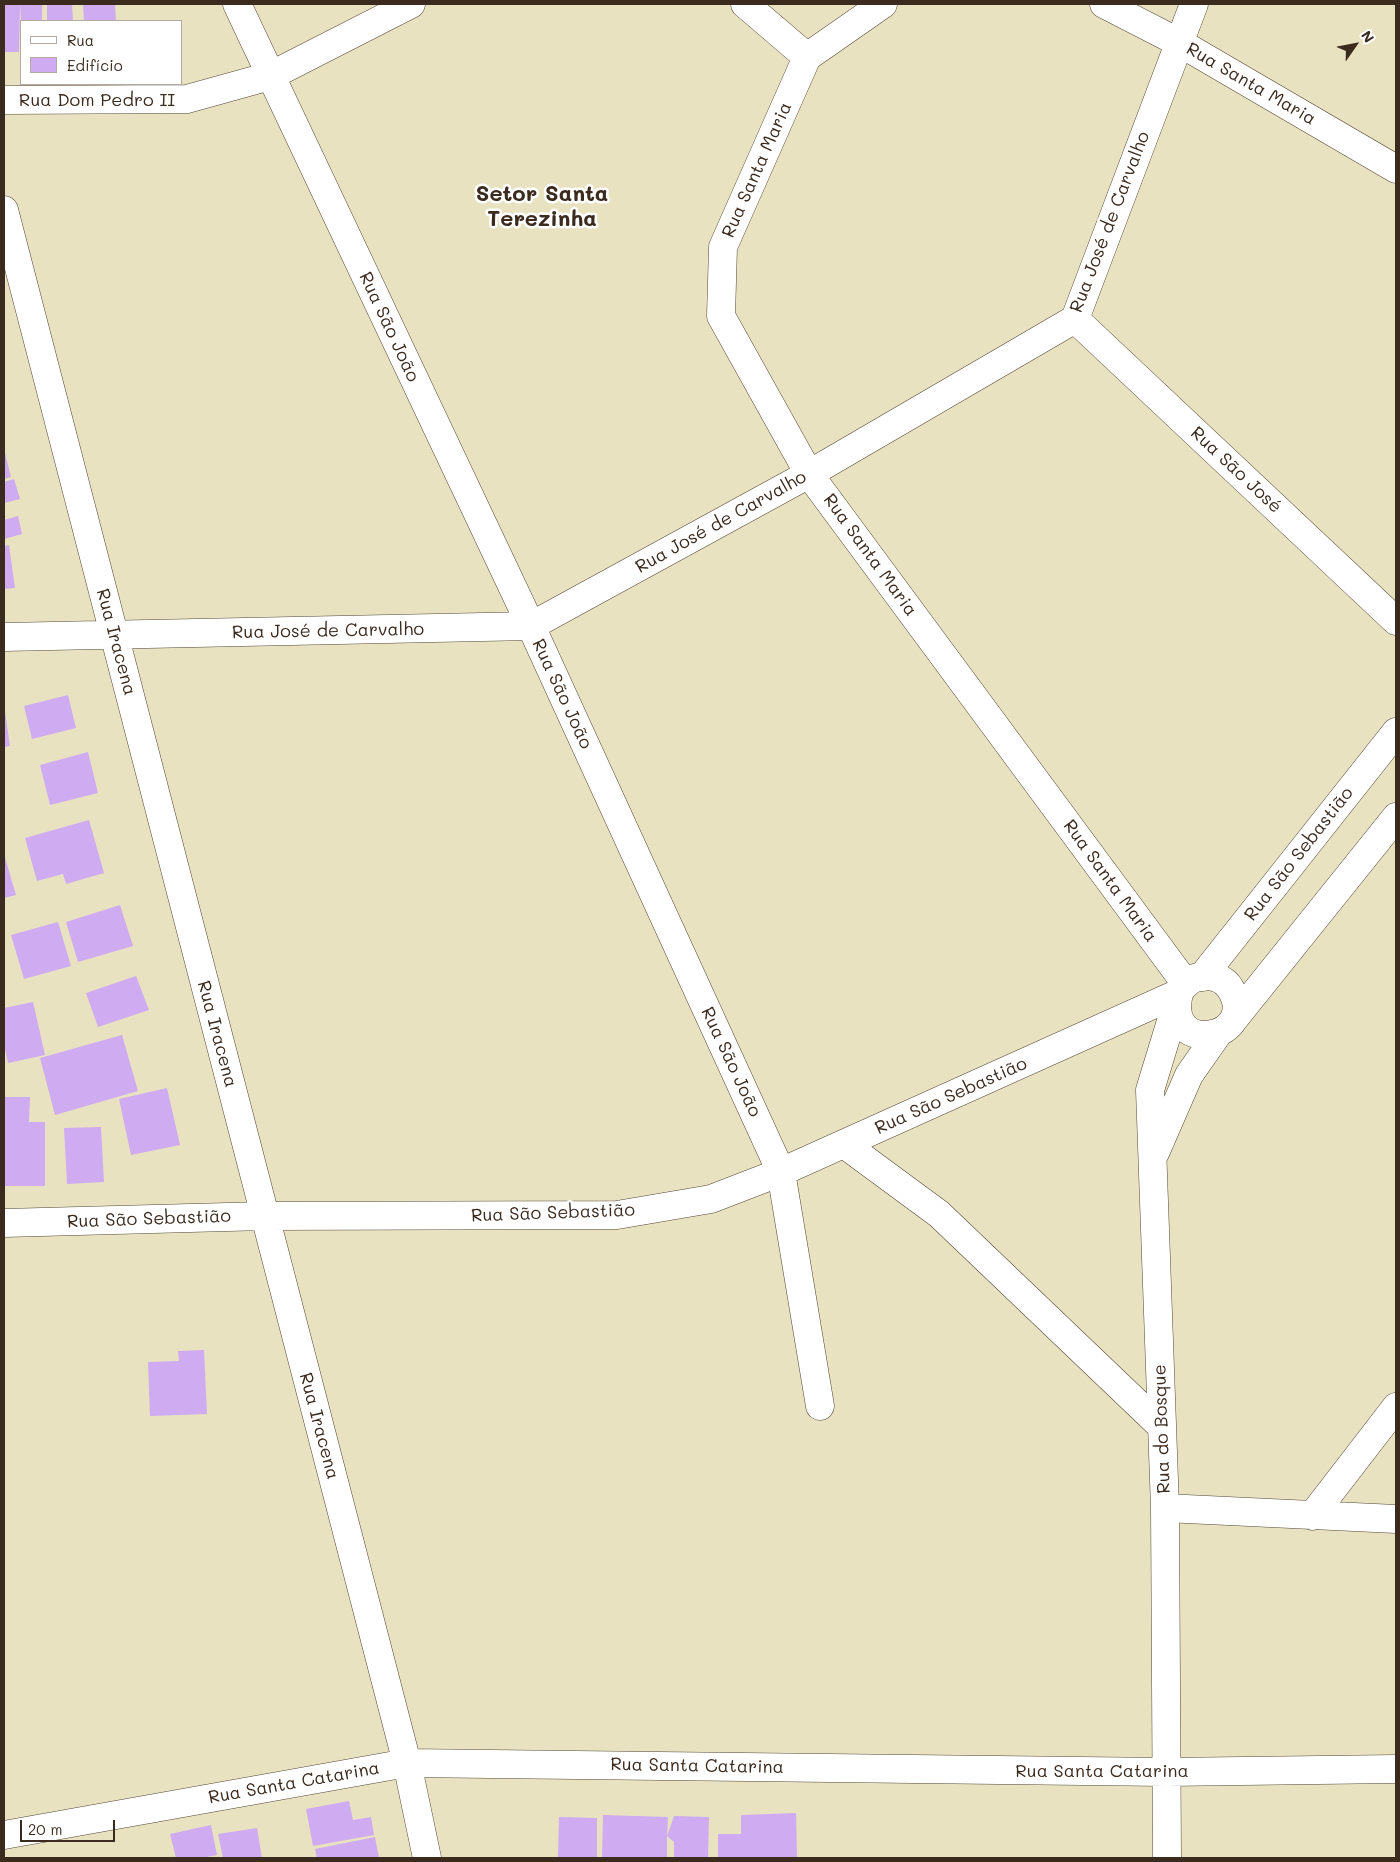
<!DOCTYPE html>
<meta charset="utf-8">
<style>
body{margin:0}
#map{position:relative;width:1400px;height:1862px;overflow:hidden;background:#e8e2c1;font-family:Mali,sans-serif}
canvas{display:block}
.frame{position:absolute;inset:0;border:5px solid #3b2a1e;pointer-events:none}
.legend{position:absolute;left:20px;top:20px;width:162px;height:65px;box-sizing:border-box;background:#fff;border:1px solid #b1aaa5;margin:0;padding:6px 9px;list-style:none;font-size:15px;color:#3b2a1e}
.legend li{display:flex;align-items:center;gap:10px;height:25px}
.legend b{width:25px;border:1px solid #b1aaa5}
.north{position:absolute;left:1330px;top:20px;width:50px;height:50px;-webkit-text-stroke:4px #fff;paint-order:stroke;rotate:57deg;font-size:14px;font-weight:700;line-height:20px;text-align:center;color:#3b2a1e}
.north::after{content:'';display:block;margin:auto;width:18px;height:22px;background:#3b2a1e;clip-path:polygon(50% 0,100% 100%,50% 72%,0 100%)}
.scale{position:absolute;left:20px;top:1820px;width:95px;height:22px;box-sizing:border-box;border:2px solid #3b2a1e;border-top:0;padding-left:6px;font-size:15px;line-height:18px;white-space:nowrap;color:#3b2a1e;-webkit-text-stroke:4px #fff;paint-order:stroke}
</style>
<div id="map">
<canvas width="1400" height="1862"></canvas>
<div class="frame"></div>
<ul class="legend">
<li><b style="height:6px;background:#fff"></b>Rua</li>
<li><b style="height:14px;background:#cfabf1"></b>Edifício</li>
</ul>
<div class="north">N</div>
<div class="scale">20 m</div>
</div>
<script>
const context = document.querySelector('canvas').getContext('2d');
context.lineJoin = 'round';
function fill(path, color) { context.fillStyle = color; context.fill(path, 'evenodd'); }
function strokePath(path, color, width, dash) { context.strokeStyle = color; context.lineWidth = width; context.lineCap = dash ? 'butt' : 'round'; context.setLineDash(dash || []); context.stroke(path); }
function label(font, color, halo, rows, align = 'center') {
  context.font = font + ' Mali,sans-serif'; context.lineWidth = 5; context.setLineDash([]); context.textBaseline = 'middle'; context.strokeStyle = halo; context.fillStyle = color; for (const [text, x, y, turn = 0] of rows) {
    context.save(); context.translate(x, y); context.rotate((+turn || 0) * Math.PI / 180); context.textAlign = isNaN(turn) ? turn : align; if (halo) context.strokeText(text, 0, 0); context.fillText(text, 0, 0); context.restore();
  }
}
fill(new Path2D(`
 M4,4h16l-1,48h-15z
 M20,4h22v17h-21z
 M47,4h25l1,17h-26z
 M83,4h32l1,17h-32z
 M4,449l7,28 -7,2z
 M14,479l6,20 -16,4v-21z
 M18,516l4,18 -18,5v-19z
 M9,545l6,43 -11,1v-43z
 M68,695l8,33 -44,11 -8,-33z
 M4,705l6,41 -6,1z
 M88,752l10,41 -48,12 -10,-40z
 M89,820l15,53 -38,11 -3,-10 -26,7 -12,-43z
 M4,854l12,41 -12,3z
 M120,905l13,41 -55,16 -12,-40z
 M58,922l13,44 -47,13 -13,-44z
 M136,976l13,34 -51,17 -12,-34z
 M33,1002l12,53 -37,8 -4,-19v-36z
 M122,1035l16,56 -83,24 -15,-57z
 M167,1088l13,57 -49,10 -12,-56z
 M4,1097h26l-1,25h16v64h-41z
 M101,1127l3,55 -37,2 -3,-56z
 M204,1350l3,64 -57,2 -2,-54 31,-1 -1,-10z
 M349,1801l4,19 18,-3 3,18 -61,11 -7,-37z
 M796,1813l1,45h-79v-24h23v-19z
 M603,1815l65,2 -1,19 7,-20 35,1 -1,41h-34v-16l-7,-6v22h-65z
 M559,1817l38,1v40h-39z
 M211,1825l6,30 -16,3h-25l-6,-24z
 M257,1828l5,30h-39l-5,-24z
 M375,1837l4,21h-62l-2,-9z`), '#cfabf1');
const minor = new Path2D(`
 M237,4l294,622 250,546 39,234
 M745,4l62,53
 M883,4l-76,53 -84,190 -2,69 88,158 377,510
 M1104,4l76,39 216,126
 M4,100l183,-1 83,-23 141,-72
 M4,210l403,1553 20,95
 M1075,319l321,302
 M4,637l527,-11 278,-152 266,-155 119,-315
 M1202,977l194,-245
 M1234,1019l162,-202
 M844,1144l95,70 223,213
 M1155,1153l34,-78 28,-40
 M4,1223l261,-7 352,-1 94,-16 70,-27 398,-179c2,-3 4,-7 7,-9 12,-12 35,-10 44,4 33,50 -67,72 -51,5
 M1165,1508l231,11
 M1312,1516l84,-109
 M4,1835l403,-72 759,9 230,-3
 M1167,1858l-2,-350 -15,-418 26,-85`);
strokePath(minor, '#554636', 29);
strokePath(minor, '#fff', 28);
label('18px', '#3b2a1e', '#fff', [
 ["Rua Santa Maria",1251,84,30],
 ["Rua Dom Pedro II",97,100],
 ["Rua Santa Maria",757,170,-66],
 ["Rua José de Carvalho",1110,222,-69],
 ["Rua São João",389,327,65],
 ["Rua São José",1236,470,43],
 ["Rua José de Carvalho",721,522,-29],
 ["Rua Santa Maria",870,555,54],
 ["Rua José de Carvalho",328,631,-1],
 ["Rua Iracena",116,642,75],
 ["Rua São João",562,694,65],
 ["Rua São Sebastião",1299,854,-52],
 ["Rua Santa Maria",1110,881,54],
 ["Rua Iracena",217,1034,75],
 ["Rua São João",731,1062,65],
 ["Rua São Sebastião",951,1096,-24],
 ["Rua São Sebastião",553,1213,-2],
 ["Rua São Sebastião",149,1219,-2],
 ["Rua Iracena",319,1426,75],
 ["Rua do Bosque",1162,1429,-92],
 ["Rua Santa Catarina",697,1766,1],
 ["Rua Santa Catarina",1102,1771],
 ["Rua Santa Catarina",294,1783,-10]
]);
label('bold 22px', '#3b2a1e', '#fff', [
 ["Setor Santa",542,194],
 ["Terezinha",542,219]
]);
</script>
